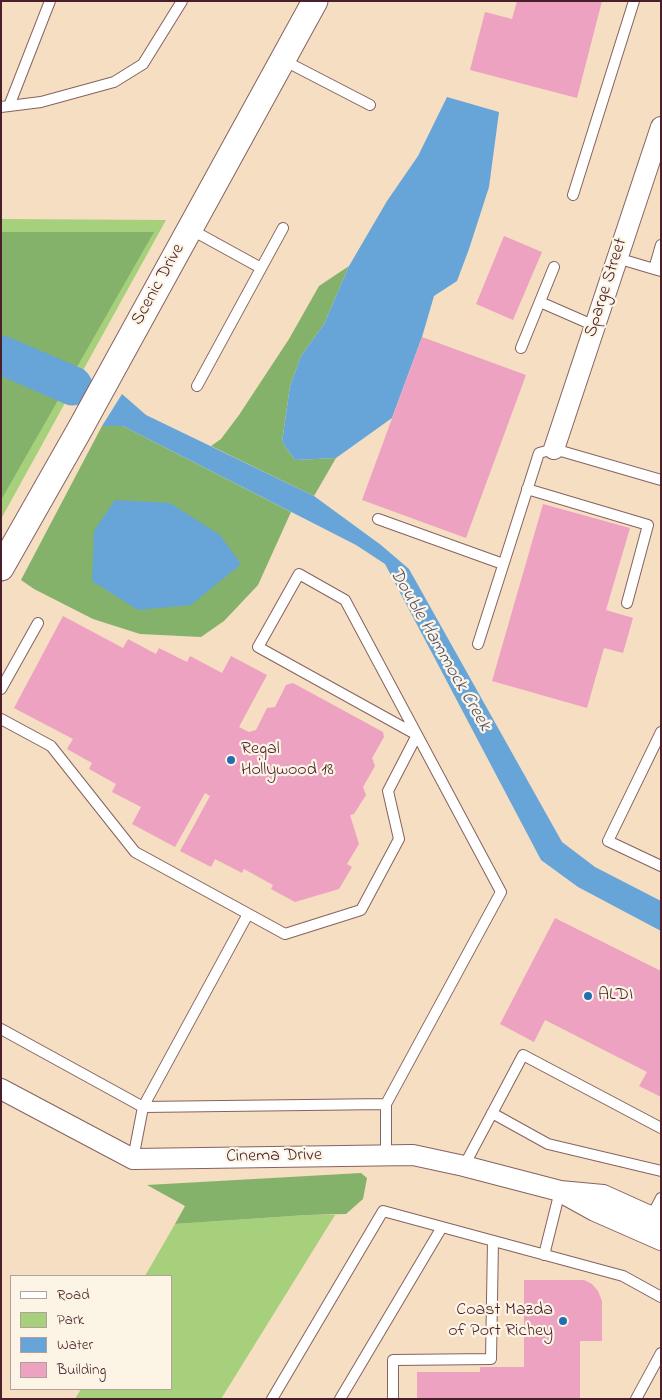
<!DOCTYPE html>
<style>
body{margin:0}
#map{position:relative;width:662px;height:1400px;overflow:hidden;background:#f5dec2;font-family:"Indie Flower",sans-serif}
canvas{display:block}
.frame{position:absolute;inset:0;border:2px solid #4a1f2b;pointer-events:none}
.legend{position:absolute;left:10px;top:1275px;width:162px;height:115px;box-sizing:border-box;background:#fcf5e5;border:1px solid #b59f9b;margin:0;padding:6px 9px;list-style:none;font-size:15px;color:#4a1f2b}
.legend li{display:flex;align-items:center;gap:10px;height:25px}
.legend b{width:25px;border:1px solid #b59f9b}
</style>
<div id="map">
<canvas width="662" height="1400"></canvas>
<div class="frame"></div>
<ul class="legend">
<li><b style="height:6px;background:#fff"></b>Road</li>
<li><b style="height:14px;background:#a6d07b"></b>Park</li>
<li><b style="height:14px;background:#67a5d9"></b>Water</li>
<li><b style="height:14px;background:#eda2c1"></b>Building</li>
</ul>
</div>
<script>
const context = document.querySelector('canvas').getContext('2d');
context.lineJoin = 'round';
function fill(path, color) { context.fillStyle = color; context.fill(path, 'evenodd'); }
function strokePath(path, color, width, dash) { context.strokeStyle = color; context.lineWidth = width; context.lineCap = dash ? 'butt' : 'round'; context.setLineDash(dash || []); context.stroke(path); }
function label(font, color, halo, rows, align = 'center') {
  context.font = font + ' "Indie Flower",sans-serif'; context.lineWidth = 4.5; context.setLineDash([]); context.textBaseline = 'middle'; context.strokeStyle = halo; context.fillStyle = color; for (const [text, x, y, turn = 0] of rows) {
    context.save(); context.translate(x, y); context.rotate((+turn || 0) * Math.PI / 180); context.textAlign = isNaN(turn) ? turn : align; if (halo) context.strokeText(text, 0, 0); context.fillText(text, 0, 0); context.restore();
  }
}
fill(new Path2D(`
 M1,219l165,1 -165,299z
 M307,1215h28l-114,184h-146l6,-10h90v-113h-26l30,-52z`), '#a6d07b');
fill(new Path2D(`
 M1,232h153l-153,268z
 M349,266l-25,58 -23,32 -11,30 -8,56 13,18 41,-2 -22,38 -103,-50 10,-7 18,-24 50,-76 30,-53z
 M102,426h21l168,86 -33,73 -34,36 -23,16 -61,-3 -47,-15 -59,-30 -13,-9z
 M361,1173l6,5 -4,21 -17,15 -39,1 -132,9 10,-18 -38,-21z`), '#84b26b');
fill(new Path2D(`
 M447,97l52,15 -10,75 -20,62 -12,32 -23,15 -12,41 -30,81 -56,40 -41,2 -13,-18 8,-56 11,-30 23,-32 25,-58 38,-65 31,-45z
 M122,394l24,21 168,81 67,49 28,24 153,273 33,25 66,34v30l-83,-44 -37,-27 -156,-296 -29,-19 -233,-119h-21z
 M115,500l55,3 50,32 21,29 -50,41 -53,5 -46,-29 2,-50z`), '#67a5d9');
strokePath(new Path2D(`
 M1,355l72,31`), '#67a5d9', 39);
fill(new Path2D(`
 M517,1h85l-25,97 -107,-28 15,-58 27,7z
 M504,236l38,16 -29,68 -37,-16z
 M422,337l104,38 -60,163 -104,-38z
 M543,504l87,24 -24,82 27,8 -10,35 -19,-5 -17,60 -95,-27z
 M63,616l60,32 5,-9 28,15 3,-6 28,14 3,-6 32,17 9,-17 36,19 -28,52 10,5 7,-2 11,-22 8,-1 11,-22 7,-2 90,49 1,5 -12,21 3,8 -12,21 3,8 -12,19 -4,1 9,29 -12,20 5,3 -13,22 -44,13 -24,-13 2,-4 -29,-16 -2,4 -27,-14 -4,8 -31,-16 30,-55 -5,-3 -30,54 -43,-23 9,-17 -29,-15 4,-8 -27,-15 3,-6 -25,-14 6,-10 -59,-31z
 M555,918l106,53v126l-22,-11 8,-14 -102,-52 -11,22 -34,-18z
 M524,1280h60l8,4 6,7 4,10v40h-22v58h-163v-27h63v-5h44z`), '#eda2c1');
const service = new Path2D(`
 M283,60l87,45
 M9,106l41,-105
 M1,107l40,-5 73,-20 29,-18 39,-63
 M573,195l61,-194
 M190,229l71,39
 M661,245l-7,24 7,2
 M617,258l37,11
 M540,302l55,24
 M521,348l33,-81
 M197,386l86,-158
 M527,489l121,36 -21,78
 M378,519l125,45
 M478,644l61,-191 15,-4 107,31
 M1,689l37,-66
 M1,719l50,27 84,106 150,82 76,-24 38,-71 -11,-48 29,-56
 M661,732l-53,109 53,25
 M1,1029l142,78 243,-3 115,-212 -156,-292 -46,-26 -41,73 159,88
 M386,1104v52
 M492,1113l56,31 113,27
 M133,1159l10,-52 105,-193
 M464,1166l59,-111 138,73
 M651,1217l10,-19
 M544,1255l16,-64
 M272,1399l111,-188 240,65 38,21
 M340,1399l102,-172
 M393,1399v-39l98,-1 2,-118
 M636,1399l25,-46`);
const minor = new Path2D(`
 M554,449l107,-322
 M1,1089l132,70 280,-4 51,11 96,25 43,4 58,26
 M566,1195l29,16 66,29`);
const tertiary = new Path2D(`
 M1,568l79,-139 235,-428`);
strokePath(service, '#866260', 12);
strokePath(minor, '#866260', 22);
strokePath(tertiary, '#866260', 27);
strokePath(service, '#fff', 10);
strokePath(minor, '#fff', 20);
strokePath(tertiary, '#fff', 25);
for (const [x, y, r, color] of [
 [231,760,5,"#1f6fb2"],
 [588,996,5,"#1f6fb2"],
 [563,1321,5,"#1f6fb2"]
]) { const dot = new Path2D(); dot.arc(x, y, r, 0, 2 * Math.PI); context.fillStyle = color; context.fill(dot); strokePath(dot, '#fcf5e5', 2); }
label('18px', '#4a1f2b', '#fcf5e5', [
 ["Scenic Drive",159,285,-61],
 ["Sparge Street",607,288,-72],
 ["Cinema Drive",274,1157,-1]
]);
label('18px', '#4a1f2b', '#fcf5e5', [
 ["Regal",241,750],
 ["Hollywood 18",241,771],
 ["ALDI",598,996],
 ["Coast Mazda",553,1311,"right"],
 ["of Port Richey",553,1332,"right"]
], 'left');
label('italic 19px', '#565571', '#fcf5e5', [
 ["Double Hammock Creek",439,650,60]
]);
</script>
